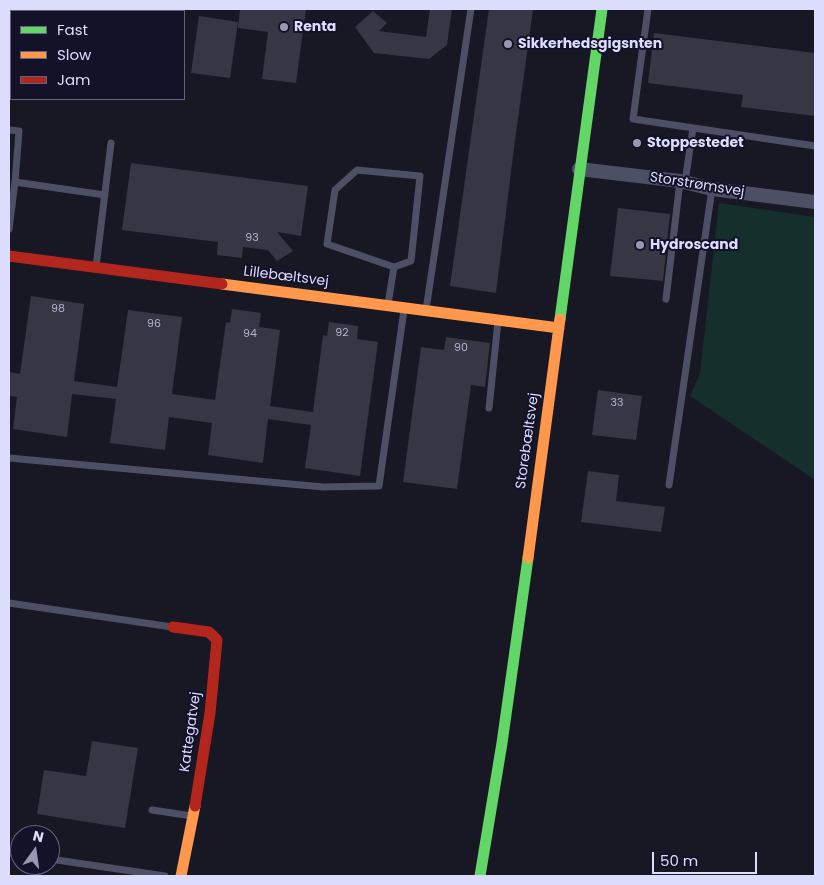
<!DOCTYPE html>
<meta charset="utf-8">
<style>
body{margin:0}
#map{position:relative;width:824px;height:885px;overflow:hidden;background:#181724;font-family:Poppins,sans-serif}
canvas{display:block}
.frame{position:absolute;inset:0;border:10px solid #dcddfd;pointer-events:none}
.legend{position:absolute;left:10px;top:10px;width:175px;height:90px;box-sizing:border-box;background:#131229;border:1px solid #63637e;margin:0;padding:6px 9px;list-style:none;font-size:15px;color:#dcddfd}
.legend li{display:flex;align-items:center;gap:10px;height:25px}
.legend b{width:25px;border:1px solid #63637e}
.north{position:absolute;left:10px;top:825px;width:50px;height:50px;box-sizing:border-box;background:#131229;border:1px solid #63637e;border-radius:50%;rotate:14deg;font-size:14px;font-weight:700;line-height:20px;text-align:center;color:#dcddfd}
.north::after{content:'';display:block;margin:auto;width:18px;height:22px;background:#9798b1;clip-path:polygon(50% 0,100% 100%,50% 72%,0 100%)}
.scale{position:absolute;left:652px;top:852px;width:105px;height:22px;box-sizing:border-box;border:2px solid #dcddfd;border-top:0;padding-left:6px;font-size:15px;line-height:18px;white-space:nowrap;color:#dcddfd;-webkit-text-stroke:4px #131229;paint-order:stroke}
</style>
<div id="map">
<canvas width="824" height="885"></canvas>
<div class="frame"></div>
<ul class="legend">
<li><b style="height:6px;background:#63d668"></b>Fast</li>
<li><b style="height:6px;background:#ff974d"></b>Slow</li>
<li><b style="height:6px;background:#b3261e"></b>Jam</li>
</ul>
<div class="north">N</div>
<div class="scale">50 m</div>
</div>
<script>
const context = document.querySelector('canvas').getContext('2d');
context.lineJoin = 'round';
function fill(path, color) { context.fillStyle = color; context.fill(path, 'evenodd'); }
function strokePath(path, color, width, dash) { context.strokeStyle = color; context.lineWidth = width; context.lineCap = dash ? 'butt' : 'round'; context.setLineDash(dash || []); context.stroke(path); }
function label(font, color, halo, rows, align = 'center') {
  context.font = font + ' Poppins,sans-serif'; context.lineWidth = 4; context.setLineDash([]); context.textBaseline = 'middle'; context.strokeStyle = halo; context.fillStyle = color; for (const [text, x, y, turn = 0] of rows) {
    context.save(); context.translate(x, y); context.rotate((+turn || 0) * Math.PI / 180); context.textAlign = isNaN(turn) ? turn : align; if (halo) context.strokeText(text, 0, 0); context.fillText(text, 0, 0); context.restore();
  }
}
fill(new Path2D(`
 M9,9h90v2h-88v63h-2z
 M719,203l96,14v263l-125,-84 10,-23z`), '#152f2c');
fill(new Path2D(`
 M240,9h66l-10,74 -34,-4 6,-47 -30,-4z
 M430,9h22l-5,36 -18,14 -55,-6 -19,-26 18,-16 14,12 -8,8 47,6z
 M489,9h44l-19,139 -18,145 -46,-7z
 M199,16l39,6 -8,56 -39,-5z
 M654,33l161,20v63l-74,-9 2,-12 -95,-12z
 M131,163l177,23 -7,50 -24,-4 16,19 -16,10 -9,-11 -25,-3 -1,11 -25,-3 1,-13 -96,-12z
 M618,208l52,6 -7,67 -53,-5z
 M31,296l53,8 -10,77 43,6 11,-77 54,7 -10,77 43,6 11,-78 4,1 2,-14 29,4 -2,14 21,3 -10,76 43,6 10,-77 4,1 2,-14 29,4 -1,13 21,3 -18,134 -55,-8 6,-43 -43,-6 -5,44 -55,-8 4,-32 -43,-6 -4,33 -55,-7 6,-44 -44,-5 -5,43 -54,-8 4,-32 -8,-1v-24l11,2z
 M446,337l44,6 -5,44 -14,-2 -14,104 -54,-7 18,-135 23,3z
 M598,390l44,6 -6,44 -44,-5z
 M588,471l31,4 -3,26 49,6 -4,25 -80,-10z
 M92,741l46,7 -13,80 -88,-14 7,-44 42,6z`), '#363645');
strokePath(new Path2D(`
 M648,9l-15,110 182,27
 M9,130l10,1 -4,51 -6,47
 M357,170l63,6 -9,85 -17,6 -67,-23 8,-54z
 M15,182l90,13
 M685,182l8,-54
 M96,267l15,-124
 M666,299l14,-118
 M388,304l6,-37
 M426,310l45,-301
 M489,408l9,-87
 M9,458l314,29 56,-1 25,-176
 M669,485l43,-296
 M9,603l163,24
 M152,810l40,6
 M9,853l11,1
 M50,859l115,17`), '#4d4f64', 7);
strokePath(new Path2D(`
 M579,169l101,12 32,8 103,13`), '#4d4f64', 14);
strokePath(new Path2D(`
 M560,319l42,-310
 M480,876l22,-133 26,-185`), '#63d668', 11);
strokePath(new Path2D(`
 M222,284l337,44
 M528,558l32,-239
 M181,876l14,-70`), '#ff974d', 11);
strokePath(new Path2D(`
 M9,256l213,28
 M173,627l36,5 8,8 -7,73 -15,93`), '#b3261e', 11);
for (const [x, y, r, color] of [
 [284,27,5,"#9798b1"],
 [508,44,5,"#9798b1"],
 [637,143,5,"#9798b1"],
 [640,245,5,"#9798b1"]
]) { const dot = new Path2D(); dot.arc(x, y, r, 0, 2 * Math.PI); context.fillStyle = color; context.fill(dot); strokePath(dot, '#131229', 2); }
label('11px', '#b2b3cf', null, [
 ["93",252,238],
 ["98",58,309],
 ["96",154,324],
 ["92",342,333],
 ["94",250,334],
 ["90",461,348],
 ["33",617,403]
]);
label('bold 14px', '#dcddfd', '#131229', [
 ["Renta",294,27],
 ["Sikkerhedsgigsnten",518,44],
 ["Stoppestedet",647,143],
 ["Hydroscand",650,245]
], 'left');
label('14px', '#dcddfd', '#131229', [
 ["Storstrømsvej",697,185,9],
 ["Lillebæltsvej",286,277,7],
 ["Storebæltsvej",528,441,-82],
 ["Kattegatvej",191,732,-82]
]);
</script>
